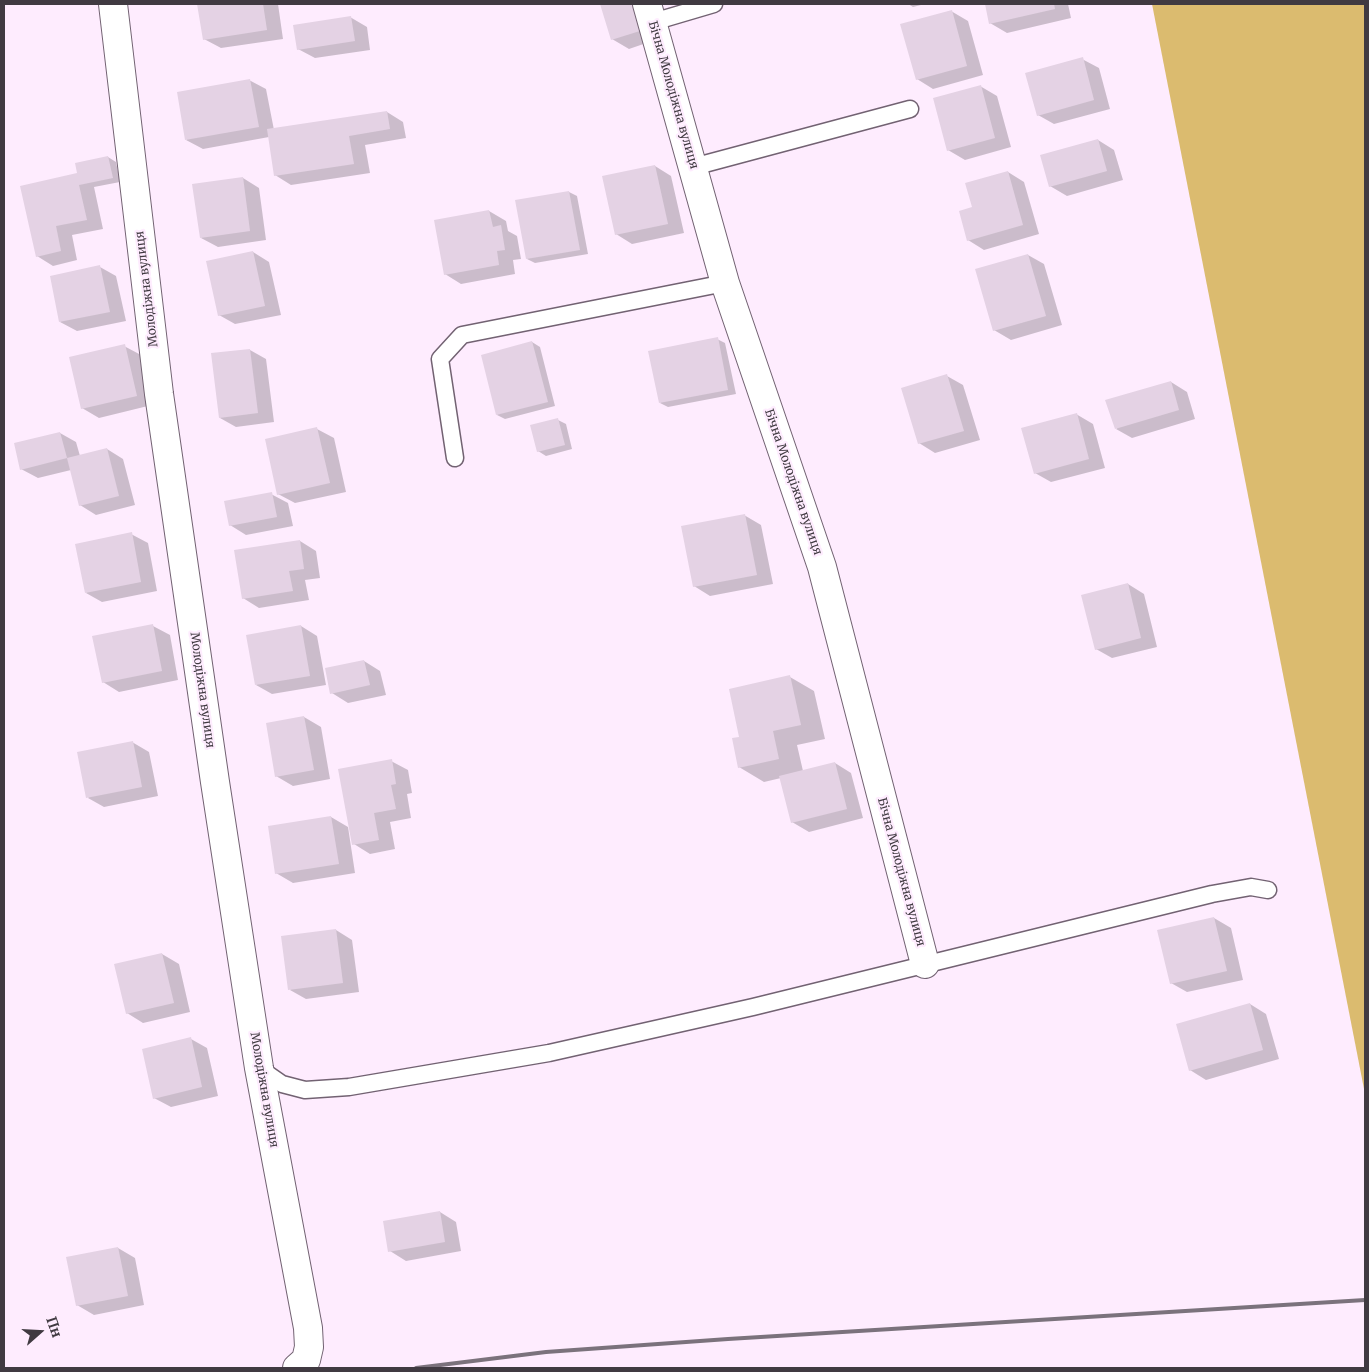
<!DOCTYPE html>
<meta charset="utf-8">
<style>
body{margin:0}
#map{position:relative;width:1369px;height:1372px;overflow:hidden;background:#feecfe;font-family:Merriweather,serif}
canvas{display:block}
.frame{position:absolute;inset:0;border:5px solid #403a41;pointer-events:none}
.north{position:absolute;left:15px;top:1307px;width:50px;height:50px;-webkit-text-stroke:4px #feecfe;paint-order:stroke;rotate:71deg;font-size:14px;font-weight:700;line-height:20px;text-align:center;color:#403a41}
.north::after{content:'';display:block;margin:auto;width:18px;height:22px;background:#403a41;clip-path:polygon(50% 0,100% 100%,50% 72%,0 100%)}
</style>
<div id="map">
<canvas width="1369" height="1372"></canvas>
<div class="frame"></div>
<div class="north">Пн</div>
</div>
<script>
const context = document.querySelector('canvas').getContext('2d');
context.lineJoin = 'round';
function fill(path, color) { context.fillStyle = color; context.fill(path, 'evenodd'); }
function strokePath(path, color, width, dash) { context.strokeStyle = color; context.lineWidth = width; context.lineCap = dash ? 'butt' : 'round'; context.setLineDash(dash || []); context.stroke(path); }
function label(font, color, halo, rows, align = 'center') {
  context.font = font + ' Merriweather,serif'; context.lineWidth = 4.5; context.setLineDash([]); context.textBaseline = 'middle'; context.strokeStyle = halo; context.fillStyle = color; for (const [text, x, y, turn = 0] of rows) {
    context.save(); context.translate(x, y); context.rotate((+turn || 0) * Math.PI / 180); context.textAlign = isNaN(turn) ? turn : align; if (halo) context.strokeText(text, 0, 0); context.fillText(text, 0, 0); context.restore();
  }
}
fill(new Path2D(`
 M1152,4h213v1090z`), '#dbbb6f');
fill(new Path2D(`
 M199,4h79l5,35 -62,9 -17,-9z
 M601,4h46l11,35 -29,10 -17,-10z
 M908,4h17l-12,3z
 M986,4h82l3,14 -64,15 -17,-10z
 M951,11l17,10 15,54 -50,14 -16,-10z
 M350,17l17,10 3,23 -55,8 -17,-9z
 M1082,59l17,9 11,41 -56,15 -16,-9z
 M249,80l17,9 8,41 113,-18 16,10 3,16 -41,7 5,28 -79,12 -16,-10 -6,-38 -66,12 -17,-9z
 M980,86l17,10 14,51 -46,13 -17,-10z
 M1098,140l16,10 9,30 -56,16 -17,-10z
 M108,157l8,5 4,20 -26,5 9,42 -31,6 5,25 -24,6 -16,-10 40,-81z
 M655,166l16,10 13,57 -52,11 -16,-10z
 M1008,172l16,10 15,52 -55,16 -16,-10z
 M243,178l16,10 7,52 -48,7 -17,-9z
 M569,192l8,4 11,58 -53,9 -8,-4z
 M489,211l17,10 2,10 9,5 4,23 -8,1 2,14 -54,10 -16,-10z
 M253,252l16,10 12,53 -46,9 -16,-9z
 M1028,255l16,9 18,61 -51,15 -17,-10z
 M100,267l16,9 10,45 -49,10 -17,-9z
 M717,339l8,4 11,51 -68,13 -8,-4z
 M532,342l8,5 15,59 -50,13 -8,-4z
 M124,346l17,9 11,50 -53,13 -17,-10z
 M250,350l16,9 8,63 -38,5 -16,-9z
 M947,376l16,9 17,55 -45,13 -16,-10z
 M1171,382l16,10 8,27 -63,19 -16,-9z
 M1076,414l17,10 12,44 -54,14 -16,-9z
 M558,420l8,4 6,25 -26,7 -8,-5z
 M317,429l17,9 12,54 -51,11 -17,-9z
 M60,433l16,9 4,14 27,-7 16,10 12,46 -39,10 -16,-10 -9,-35 -33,8 -17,-9z
 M271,494l17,9 5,23 -47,9 -16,-10z
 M744,515l17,10 12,59 -63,12 -16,-10z
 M131,534l17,9 9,48 -55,11 -16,-9z
 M300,541l16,10 4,27 -15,2 4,20 -50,8 -16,-10z
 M1128,584l16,10 13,53 -45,11 -16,-9z
 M153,626l17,9 8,45 -59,12 -16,-10z
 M301,626l16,10 9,49 -54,9 -16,-9z
 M364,661l16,10 6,24 -38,8 -16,-10z
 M790,677l24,14 11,48 -28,6 6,26 32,-8 16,10 12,45 -54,14 -17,-10 -11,-44 -17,4 -25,-15 2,-29z
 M304,717l17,10 9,52 -37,7 -17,-10z
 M132,742l17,10 9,44 -54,11 -16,-9z
 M391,761l17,9 4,23 -5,1 4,24 -21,4 5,27 -25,5 -16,-10z
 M331,817l17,10 7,46 -62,10 -17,-10z
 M1214,918l17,10 12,52 -56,12 -16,-9z
 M336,930l16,10 7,52 -53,7 -16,-9z
 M162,954l17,10 11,48 -47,11 -16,-10z
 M1250,1004l16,10 13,45 -73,21 -16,-10z
 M191,1039l16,9 11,48 -47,11 -17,-9z
 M440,1212l16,10 5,29 -55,10 -16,-10z
 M118,1248l17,10 9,47 -50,10 -17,-10z`), '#0003');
fill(new Path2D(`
 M197,4h66l4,26 -64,10z
 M600,4h34l9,26 -32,10z
 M985,4h69l1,5 -66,15z
 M952,10l15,56 -51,14 -16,-56z
 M351,16l4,25 -58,9 -4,-25z
 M1083,57l11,43 -57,16 -12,-43z
 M250,79l9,48 -74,13 -8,-48z
 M981,85l14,53 -48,13 -14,-53z
 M387,111l3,18 -41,7 5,28 -80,12 -7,-47z
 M1098,139l9,32 -58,16 -9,-32z
 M108,156l5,22 -34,7 8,35 -31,6 5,25 -25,6 -16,-71 57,-13 -2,-10z
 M655,165l13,59 -53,11 -13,-59z
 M1008,171l15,54 -56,16 -8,-30 13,-4 -7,-24z
 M243,177l7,54 -50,7 -8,-54z
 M569,191l11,59 -54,9 -11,-59z
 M489,210l4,17 8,-2 4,25 -8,1 2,14 -55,10 -10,-55z
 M253,251l12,55 -47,10 -12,-55z
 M1028,254l18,62 -53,15 -18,-62z
 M100,265l10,47 -51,10 -9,-46z
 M718,337l10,53 -69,13 -11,-52z
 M532,341l16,61 -52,13 -15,-60z
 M125,344l12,52 -56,13 -12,-52z
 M250,349l8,64 -39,5 -8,-65z
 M947,374l17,57 -46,13 -17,-56z
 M1171,381l8,29 -64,19 -10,-29z
 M1077,413l12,46 -55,15 -13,-46z
 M558,418l7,27 -28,7 -7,-27z
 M317,427l13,56 -53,12 -12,-56z
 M60,432l7,26 -47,12 -6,-27z
 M107,448l12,48 -40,10 -12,-48z
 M272,492l5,25 -48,9 -5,-25z
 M745,514l12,61 -64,12 -12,-61z
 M132,532l9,50 -56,11 -10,-49z
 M300,540l4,29 -15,2 4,20 -51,8 -8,-49z
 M1128,583l13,55 -46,12 -14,-55z
 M153,624l9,47 -60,12 -10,-47z
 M301,625l9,51 -55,9 -9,-50z
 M364,660l6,25 -40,9 -5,-26z
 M790,675l11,50 -28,6 6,28 -41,9 -6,-30 7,-1 -10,-48z
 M304,716l10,54 -39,7 -9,-54z
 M133,741l9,46 -56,11 -9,-46z
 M392,759l4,25 -5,1 5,24 -22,4 5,27 -27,5 -14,-76z
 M835,762l12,47 -56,14 -12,-47z
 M331,816l8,48 -64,10 -7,-48z
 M1214,917l13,54 -57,13 -13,-54z
 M336,929l7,54 -55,7 -7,-54z
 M162,953l12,50 -48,11 -12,-50z
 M1250,1003l13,47 -74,21 -13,-47z
 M191,1037l11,50 -49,12 -11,-50z
 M440,1211l5,31 -57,10 -5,-31z
 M118,1247l10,49 -52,10 -10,-49z`), '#e4d2e4');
const lane = new Path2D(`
 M653,22l61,-18
 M693,167l217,-58
 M455,458l-15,-99 22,-24 263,-52
 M259,1068l23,16 23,6 44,-3 200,-34 204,-46 459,-113 39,-7 17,3`);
const street = new Path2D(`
 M113,4l46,390 56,388 44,286 49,260 1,19 -3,13 -9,8
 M647,4l78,279 97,284 103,397`);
strokePath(lane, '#726272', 19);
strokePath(street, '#726272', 30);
strokePath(lane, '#fff', 16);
strokePath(street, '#fff', 28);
strokePath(new Path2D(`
 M416,1368l130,-16 182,-13 637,-39`), '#7b727c', 4);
label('12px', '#403a41', '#feecfe', [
 ["Бічна Молодіжна вулиця",673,95,74],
 ["Молодіжна вулиця",147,289,-97],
 ["Бічна Молодіжна вулиця",793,482,71],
 ["Молодіжна вулиця",202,690,82],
 ["Бічна Молодіжна вулиця",901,872,75],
 ["Молодіжна вулиця",264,1090,80]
]);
</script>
